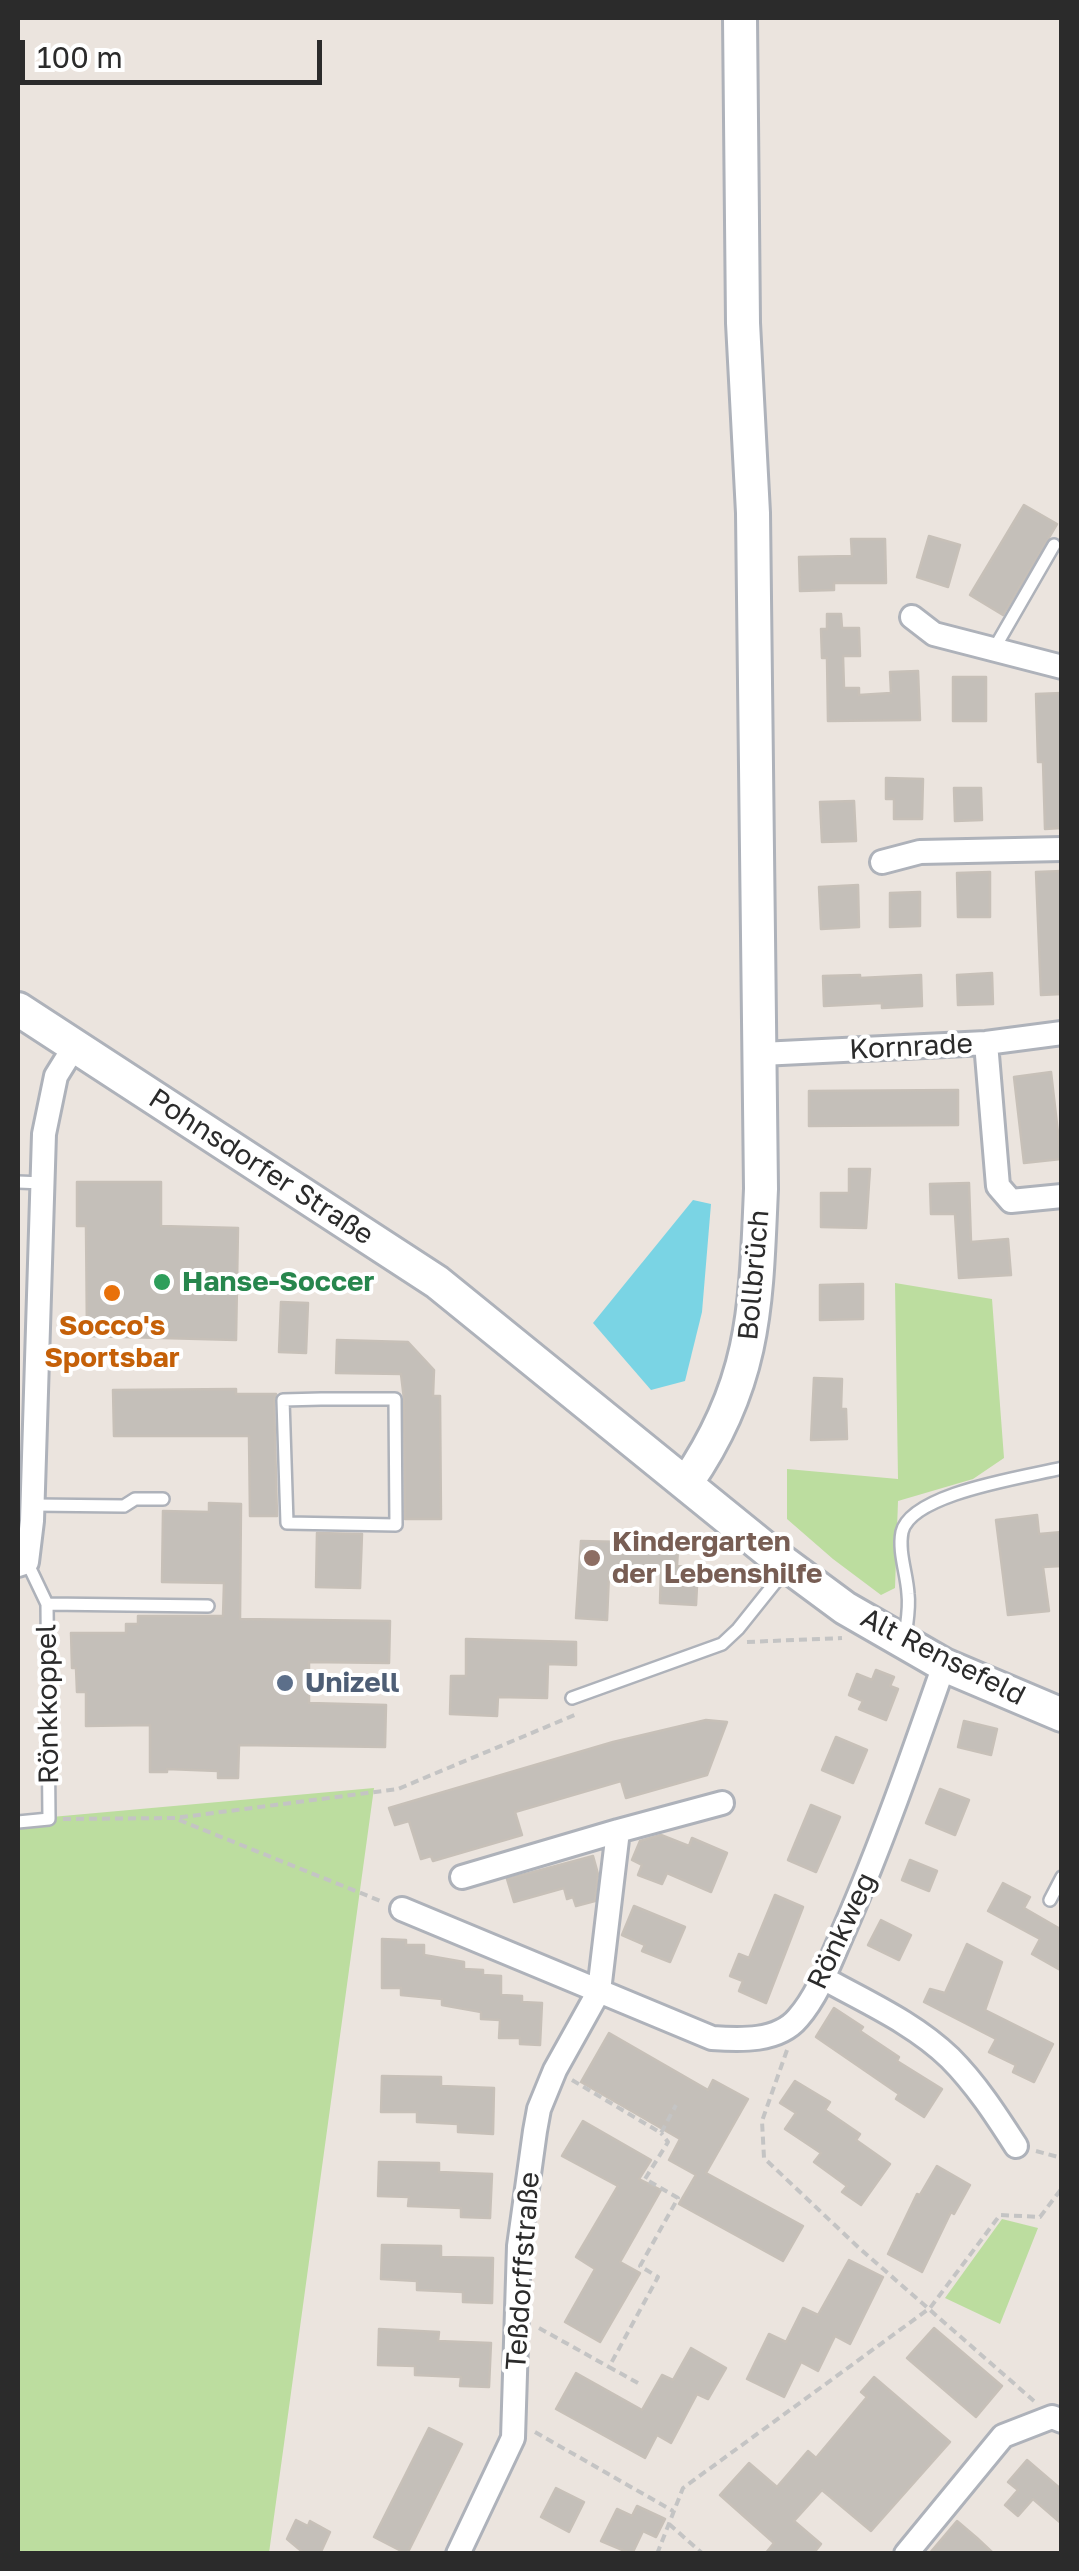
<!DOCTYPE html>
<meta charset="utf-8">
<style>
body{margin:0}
#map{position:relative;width:1079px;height:2571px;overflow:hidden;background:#ebe4de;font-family:"Golos Text",sans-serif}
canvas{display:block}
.frame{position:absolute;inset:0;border:20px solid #2b2b2b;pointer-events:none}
.scale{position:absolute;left:20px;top:40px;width:302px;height:45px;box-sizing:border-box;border:5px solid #2b2b2b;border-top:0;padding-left:12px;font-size:30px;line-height:35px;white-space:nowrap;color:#2b2b2b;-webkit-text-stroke:8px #fff;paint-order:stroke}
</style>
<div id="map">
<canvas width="1079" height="2571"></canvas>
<div class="frame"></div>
<div class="scale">100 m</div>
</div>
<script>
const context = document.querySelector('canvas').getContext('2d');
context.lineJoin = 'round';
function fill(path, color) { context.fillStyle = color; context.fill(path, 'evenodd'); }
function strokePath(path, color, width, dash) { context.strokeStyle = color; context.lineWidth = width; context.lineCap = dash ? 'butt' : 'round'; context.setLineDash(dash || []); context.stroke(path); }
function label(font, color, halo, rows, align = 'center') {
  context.font = font + ' "Golos Text",sans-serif'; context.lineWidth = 8; context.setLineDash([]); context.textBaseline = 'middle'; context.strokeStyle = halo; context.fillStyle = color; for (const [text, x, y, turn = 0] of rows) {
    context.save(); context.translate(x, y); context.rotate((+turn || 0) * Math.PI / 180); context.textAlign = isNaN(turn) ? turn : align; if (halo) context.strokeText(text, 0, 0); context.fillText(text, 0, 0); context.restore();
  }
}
fill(new Path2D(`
 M895,1283l97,16 12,159 -31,21 -75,22 -3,87 -14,7 -48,-36 -46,-40v-50l111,10z
 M374,1788l-105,765 -251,1v-734z
 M1002,2219l36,9 -38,96 -55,-26z`), '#bcdd9f');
fill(new Path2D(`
 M693,1200l18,4 -9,108 -17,69 -34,9 -58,-67z`), '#7ad4e4');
const building = new Path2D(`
 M1024,505l33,19 -54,91 -33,-20z
 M929,536l31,9 -12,42 -31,-10z
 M851,539h34l1,44h-52v7l-34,1 -1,-34 53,-1z
 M827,614h14l1,14h17l1,28h-17l1,32h15v7l32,-2 -1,-21 28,-1 2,49 -92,1 -1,-63h-5l-1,-29h6z
 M953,677h33v44h-33z
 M1062,693v135l-17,1 -2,-67h-5l-2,-68z
 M886,778l37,1 -1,40h-28v-20h-8z
 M954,788h27l1,32 -27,1z
 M854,801l2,40 -34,1 -2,-40z
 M1062,871v123l-21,1 -5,-123z
 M990,872v45h-32l-1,-44z
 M858,885l1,42 -38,2 -2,-42z
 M920,892v34l-30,1v-34z
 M992,973l1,31 -35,1 -1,-30z
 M860,975v3l61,-3 1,31 -40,2v-5l-58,3 -1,-30z
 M1051,1072l10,87 -37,4 -10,-86z
 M958,1090v35l-149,1v-35z
 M849,1169h21l-4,59 -45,-1v-34h28z
 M77,1182h84v44l77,2 -2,112 -149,-4 -1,-110h-9z
 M969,1183l2,59 37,-3 3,36 -52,3 -4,-64h-24l-1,-30z
 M863,1284v35l-43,1v-35z
 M281,1302l27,1 -2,50 -27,-1z
 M337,1340l71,2 26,28 -1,26h7l1,123h-36l-1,-120 -3,-25 -65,-1z
 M814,1378l28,1 -1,30h5l1,30 -36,1z
 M236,1389v5h40l-2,6 3,116h-27l-1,-80h-135l-1,-46z
 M209,1503l32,1 -1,115 150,2 -1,42 -80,-1v41l77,2 -1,42 -146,-2 -1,33h-20v-7l-51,-2v3h-17v-47l-64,1v-34h-9l-1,-24h-4l-1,-35h55v-9h12v-8h85l1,-33 -62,-1 1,-71 46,1z
 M1037,1515l2,19 23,-2v34l-19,1 6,44 -41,4 -12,-95z
 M317,1533l45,1 -2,54 -44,-1z
 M581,1541l45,1v4l52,3 -1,17 21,1 -2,38 -36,-2 1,-34 -35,-1v7l-17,-1 -2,46 -31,-2z
 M466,1639l110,3v23l-28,-1 -1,34 -49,-1 -1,19 -47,-2 1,-38h15z
 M876,1670l18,7 -4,9 8,3 -12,31 -27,-11 4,-8 -14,-6 8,-21 15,6z
 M706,1720l21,2 -20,53 -81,23 -5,-17 -106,31 7,23 -89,26 -2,-5 -10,3 -12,-38 -14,4 -6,-17 224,-66z
 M964,1721l33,8 -6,26 -33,-8z
 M836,1737l31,13 -14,33 -31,-13z
 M940,1789l29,11 -14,35 -29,-12z
 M811,1805l29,12 -24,55 -28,-12z
 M661,1835l28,11 3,-8 35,15 -16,39 -44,-19 -5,11 -24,-9 4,-10 -10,-5 8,-19z
 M593,1856l5,18 -3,27 -19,5 -3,-9 -6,2 -3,-11 -50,14 -7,-23z
 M910,1860l27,11 -8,20 -27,-11z
 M1003,1883l27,14 -6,11 38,22v41l-30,-17 8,-15 -52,-28z
 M775,1895l28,12 -37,96 -27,-12 4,-10 -13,-5 9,-22 10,4z
 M634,1906l51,21 -15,35 -28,-11 3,-6 -23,-10z
 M881,1920l30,15 -12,25 -31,-15z
 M382,1939l24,1v5h18v10l40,7v7l19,1v5l18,1v19l21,1v6l20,1 -2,42 -20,-1v-6h-21l1,-18 -19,-1v-7l-39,-7v-6l-41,-4v-7h-19z
 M967,1944l35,18 -17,48 68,34 -19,38 -21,-10 3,-7 -27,-13 7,-13 -72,-37 6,-13 15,4z
 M834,2008l29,19 -3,4 39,26 -2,4 45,28 -18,28 -28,-18 3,-5 -83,-57z
 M609,2033l99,57 5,-10 35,19 -42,74 97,53 -20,35 -104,-57 17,-29 -27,-15 11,-21 -99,-57z
 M382,2076l59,1v9l53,2 -1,46 -35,-2v-8l-41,-2v-10h-36z
 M795,2081l35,21 -5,8 35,24 -4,6 34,24 -29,41 -19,-13 5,-6 -33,-24 7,-9 -36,-24 11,-16 -16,-10z
 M583,2121l68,39 -12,19 22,11 -41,72 20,11 -40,69 -35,-20 30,-53 -19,-12 42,-71 -56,-30z
 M379,2162l60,1v9l53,2 -2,44 -29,-1v-9l-53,-2 1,-9 -31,-1z
 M937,2166l33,19 -16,29 -3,-2 -29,60 -34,-18 29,-60 3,1z
 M382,2245l59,1v11l52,1 -1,45 -29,-1v-10l-46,-2v-9l-36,-2z
 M849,2260l34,17 -33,67 -15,-8 -17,35 -17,-9 -17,35 -37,-18 22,-45 17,8 17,-34 15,7z
 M934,2328l68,58 -26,31 -69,-59z
 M379,2329l60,3 -1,9 53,2 -2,44 -29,-1 1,-9 -46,-2v-9l-37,-1z
 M691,2348l35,20 -18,31 -11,-5 -26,49 -14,-8 -12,23 -89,-49 20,-36 66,37 20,-35 11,5z
 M874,2377l76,65 -79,89 -49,-41 -28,31 27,23 -8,10h-48l9,-11 -54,-48 29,-32 28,24 31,-36 8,7 51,-61 -6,-5z
 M429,2428l33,16 -55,110 -33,-17z
 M1027,2460l35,30v34l-29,-25 -15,17 -13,-11 13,-15 -10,-8z
 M556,2488l28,14 -15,30 -28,-15z
 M637,2506l28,13 -9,18 -13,-6 -11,23 -31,-13 16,-32 15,7z
 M296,2520l12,6 2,-5 20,11 -10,22h-15l-18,-15z
 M957,2521l20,17 17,16h-65z`);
fill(building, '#c4bfb9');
strokePath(building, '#c7c0b8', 2.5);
const lane = new Path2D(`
 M994,649l60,-104
 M18,1182l25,1
 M321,1399h74l1,126 -109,-2 -4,-123z
 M33,1505l91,1 11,-7h28
 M47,1604l161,2
 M905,1640c1,-15 5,-31 3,-46 -1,-20 -10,-42 -6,-62 9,-39 124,-55 160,-64
 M572,1698l150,-54 16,-15 48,-60
 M18,1822l31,-3 -2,-215 -20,-42
 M1050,1900l12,-23`);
const street = new Path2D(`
 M912,617l22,17 128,33
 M882,862l38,-10 142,-3
 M986,1043l12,143 13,15 51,-5
 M761,1054l225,-11 76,-10
 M18,1565l9,-3 5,-41 12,-387 12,-58 18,-29
 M462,1877l156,-46
 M402,1909l310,129c28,2 66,4 86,-20 21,-24 33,-59 46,-88 38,-87 69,-176 100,-265
 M823,1978c43,24 91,45 127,80 26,26 46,57 66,88
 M458,2554l55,-116 6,-192 16,-115 4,-22 16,-39 44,-79 19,-160 104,-28
 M906,2554l97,-118 49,-19 10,4`);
const secondary = new Path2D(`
 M18,1009l419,273 335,272 73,54 99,57 118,50
 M687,1482c69,-100 69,-177 74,-293l-8,-676 -10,-190 -3,-305`);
strokePath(lane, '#aeb2ba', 16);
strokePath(street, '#aeb2ba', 28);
strokePath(secondary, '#aeb2ba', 38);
strokePath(new Path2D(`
 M747,1642l95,-4
 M63,1819l112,-1 223,-29 179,-75
 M179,1820l204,82
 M787,2050l-25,71 2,37 94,89 176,154
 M572,2080l89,53 15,-28
 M1036,2151l26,7
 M539,2328l70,39
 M638,2383l-29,-16 49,-90 -18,-11 38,-68 -33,-19 23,-37 -7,-9
 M535,2432l138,79
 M669,2524l34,30
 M657,2554l26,-66 247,-180 70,-93 40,2 22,-29`), '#c4c4c4', 4, [8, 5]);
strokePath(lane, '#fff', 11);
strokePath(street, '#fff', 22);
strokePath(secondary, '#fff', 32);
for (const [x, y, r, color] of [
 [162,1282,10,"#2e9e5b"],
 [112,1293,10,"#e8710a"],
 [592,1558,10,"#8d6e63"],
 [285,1683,10,"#5c6f8a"]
]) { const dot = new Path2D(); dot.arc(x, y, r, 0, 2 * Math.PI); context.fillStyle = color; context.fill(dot); strokePath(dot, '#fff', 4); }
label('28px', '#2b2b2b', '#fff', [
 ["Kornrade",911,1047,-3],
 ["Pohnsdorfer Straße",261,1167,33],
 ["Bollbrüch",754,1275,-85],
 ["Alt Rensefeld",943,1657,27],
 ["Rönkkoppel",48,1704,-91],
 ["Rönkweg",842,1931,-65],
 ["Teßdorffstraße",523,2271,-86]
]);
label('bold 28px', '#27864d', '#fff', [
 ["Hanse-Soccer",182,1282]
], 'left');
label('bold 28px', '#c56008', '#fff', [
 ["Socco's",112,1326],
 ["Sportsbar",112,1358]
]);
label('bold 28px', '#785e54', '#fff', [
 ["Kindergarten",612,1542],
 ["der Lebenshilfe",612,1574]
], 'left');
label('bold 28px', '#4e5e75', '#fff', [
 ["Unizell",305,1683]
], 'left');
</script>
